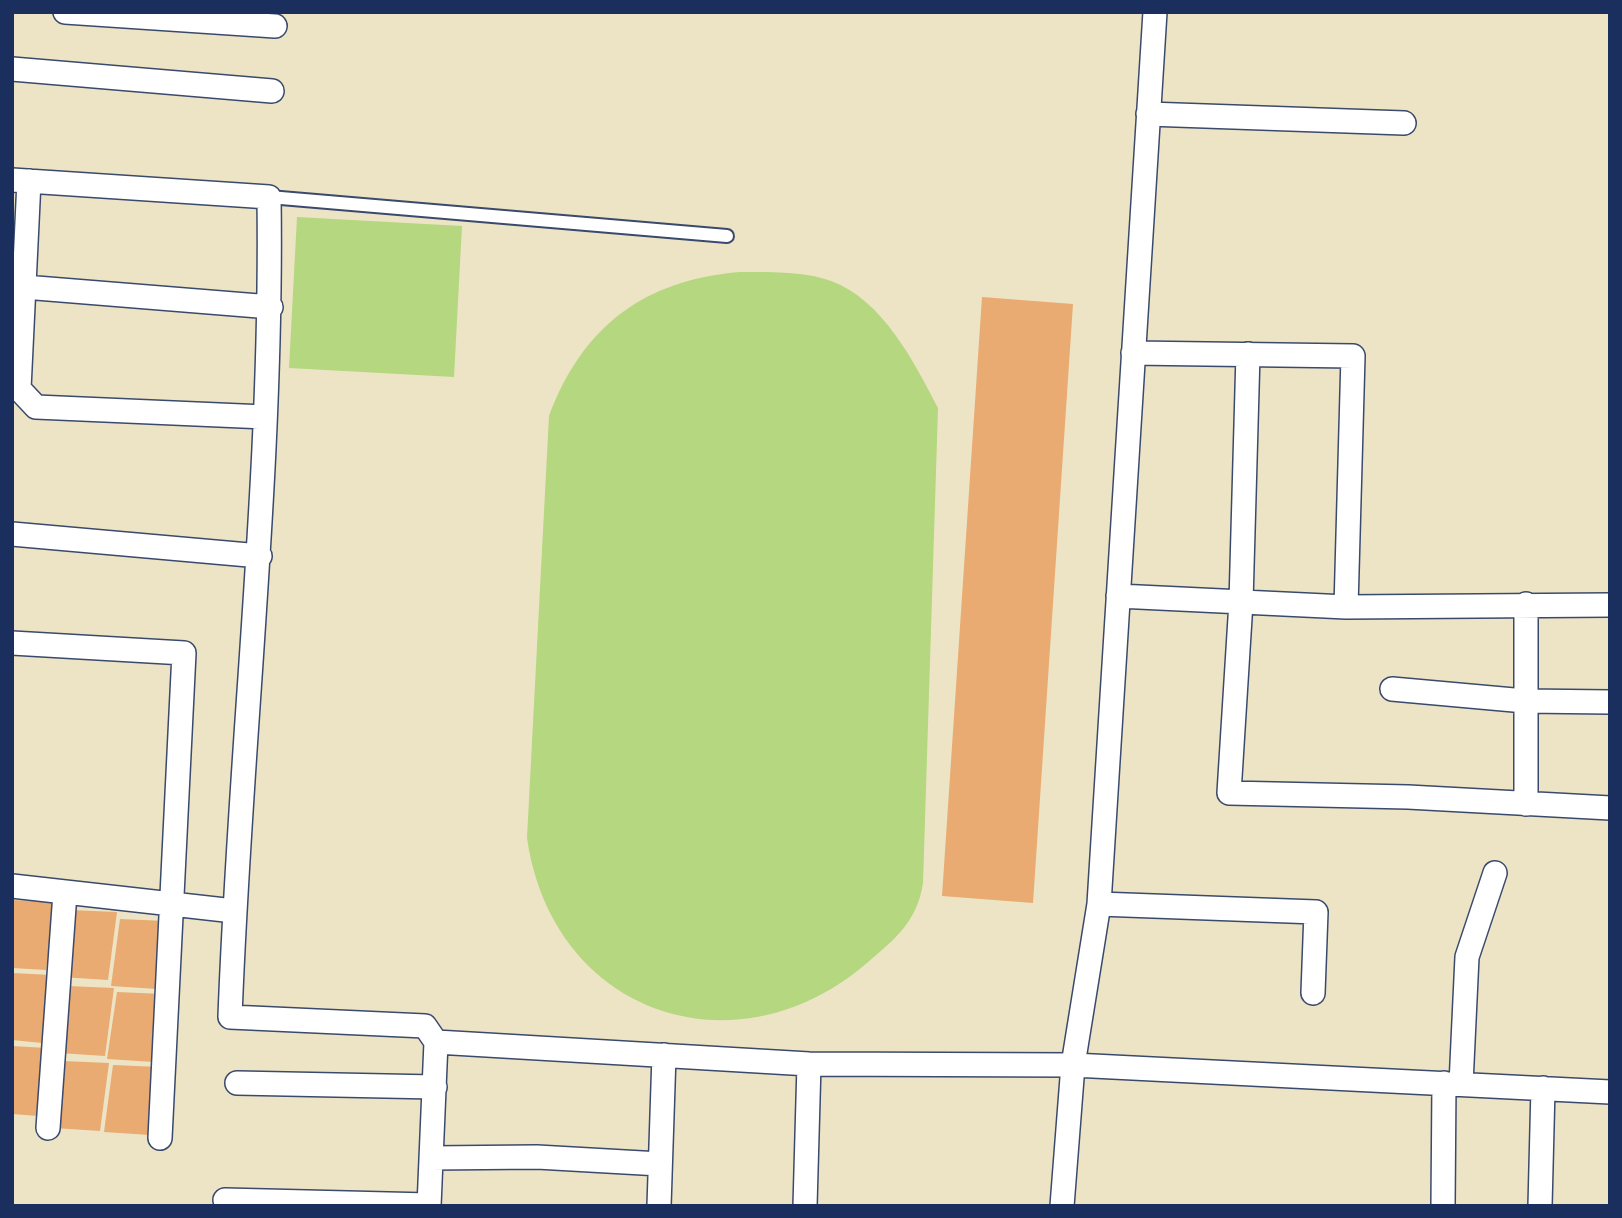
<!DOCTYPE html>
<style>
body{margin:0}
#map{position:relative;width:1622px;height:1218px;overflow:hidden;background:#ede4c5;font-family:"Comic Neue",sans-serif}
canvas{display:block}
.frame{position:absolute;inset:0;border:14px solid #1b2f5e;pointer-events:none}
</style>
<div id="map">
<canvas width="1622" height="1218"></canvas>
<div class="frame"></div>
</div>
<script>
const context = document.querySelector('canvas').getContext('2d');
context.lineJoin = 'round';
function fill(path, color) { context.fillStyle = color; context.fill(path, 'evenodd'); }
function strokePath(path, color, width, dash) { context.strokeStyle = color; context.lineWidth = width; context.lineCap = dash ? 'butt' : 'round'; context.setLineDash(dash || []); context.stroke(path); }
fill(new Path2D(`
 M297,217l165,9 -8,151 -165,-9z
 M740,272c29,0 64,-1 91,9 52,19 83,81 107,127l-15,475c-6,39 -28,56 -56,80 -133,114 -315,50 -340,-125l22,-422c34,-90 95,-136 191,-144z`), '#b4d77f');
fill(new Path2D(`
 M982,297l91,7 -40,599 -91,-7z
 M12,900l43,2 -9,68 -34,-2z
 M70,910l47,2 -9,68 -47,-3z
 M120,919l46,2 -9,68 -46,-3z
 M12,973l40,2 -10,68 -30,-3z
 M68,986l46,2 -9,68 -46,-3z
 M117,992l46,2 -9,68 -47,-3z
 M12,1046l35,2 -9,68 -26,-2z
 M63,1061l46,2 -9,68 -46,-3z
 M113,1065l46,2 -9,68 -46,-3z`), '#e9ab71');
const service = new Path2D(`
 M269,197l458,39`);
const minor = new Path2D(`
 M65,12l210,14
 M12,69l260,22
 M1148,114l256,9
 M12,180l257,17c4,274 -29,546 -39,820l195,9 11,16
 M29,181l-10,208 17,18 229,10
 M24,287l247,20
 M1133,353l220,3 -7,251
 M1248,354l-7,248 -12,191 179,4 202,11
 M12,534l248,22
 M1118,596l228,11 264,-2
 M1526,604v200
 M12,643l172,10 -24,485
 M1392,689l133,12 85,1
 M12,886l222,25
 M1099,904l217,8 -3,81
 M237,1083l198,4
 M1461,1084l6,-127 28,-84
 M48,1128l17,-235
 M431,1158l106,-1 123,7
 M225,1200l204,5
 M429,1206l7,-164 373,22 264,1 537,27
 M659,1206l5,-151
 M805,1206l4,-142
 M1062,1206l11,-141 26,-161 56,-892
 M1443,1206l1,-123
 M1540,1206l3,-118`);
strokePath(service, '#3a4a6d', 16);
strokePath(minor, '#3a4a6d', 26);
strokePath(service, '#fff', 12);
strokePath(minor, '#fff', 23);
</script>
